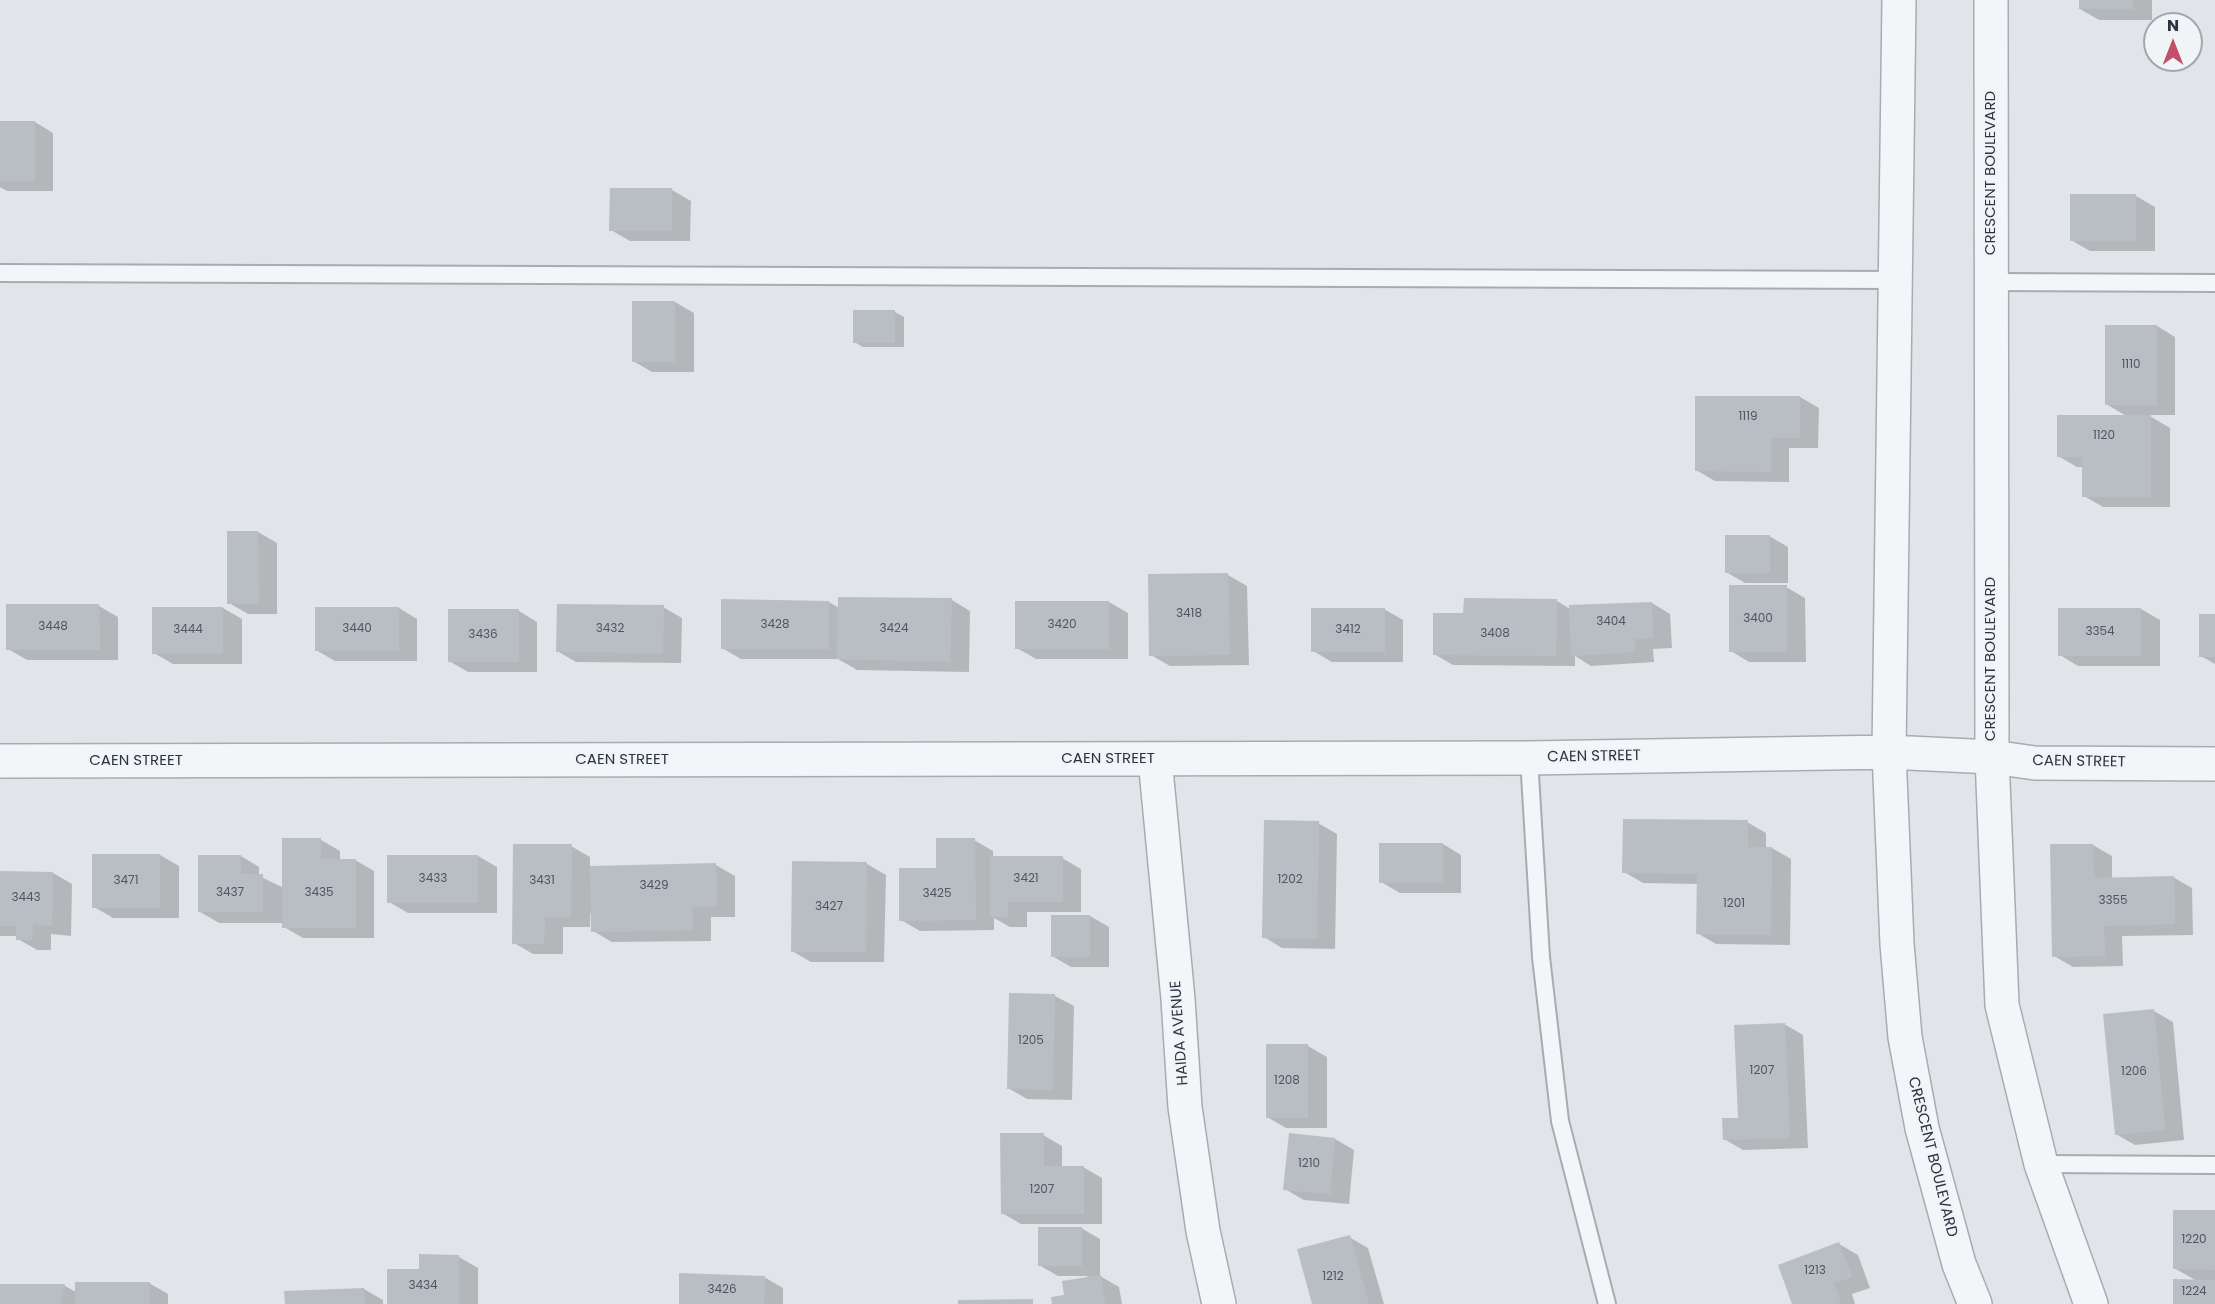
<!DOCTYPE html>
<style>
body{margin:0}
#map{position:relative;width:2215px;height:1304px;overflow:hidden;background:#e1e5e9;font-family:Poppins,sans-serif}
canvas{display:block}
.north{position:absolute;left:2143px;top:12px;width:60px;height:60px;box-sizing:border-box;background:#f1f4f7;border:2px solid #a2a7ae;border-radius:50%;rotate:0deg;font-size:16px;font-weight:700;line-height:24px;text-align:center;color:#2b3440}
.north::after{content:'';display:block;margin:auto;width:21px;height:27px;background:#c54f69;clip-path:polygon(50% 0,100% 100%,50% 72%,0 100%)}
</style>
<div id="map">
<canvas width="2215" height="1304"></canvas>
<div class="north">N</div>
</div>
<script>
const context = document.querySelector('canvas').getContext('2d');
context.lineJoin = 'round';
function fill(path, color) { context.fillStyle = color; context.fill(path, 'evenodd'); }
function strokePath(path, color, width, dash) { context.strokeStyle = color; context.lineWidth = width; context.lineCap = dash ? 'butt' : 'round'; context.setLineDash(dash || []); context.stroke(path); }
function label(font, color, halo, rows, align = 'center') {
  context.font = font + ' Poppins,sans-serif'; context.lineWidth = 5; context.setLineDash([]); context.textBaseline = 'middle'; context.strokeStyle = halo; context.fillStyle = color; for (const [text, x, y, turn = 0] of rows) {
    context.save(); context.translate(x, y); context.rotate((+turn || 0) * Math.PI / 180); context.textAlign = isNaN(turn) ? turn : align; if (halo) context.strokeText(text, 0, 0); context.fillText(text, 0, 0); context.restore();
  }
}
fill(new Path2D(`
 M2080,0h72v20h-53l-19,-11z
 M0,122h35l18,11v58h-46l-7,-4z
 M672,190l19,11 -1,40h-60l-19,-11z
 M2136,196l19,11v44h-65l-19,-11z
 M633,302h42l19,11v59h-42l-19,-11z
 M854,312h41l9,5v30h-41l-9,-5z
 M2157,326l18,11v78h-27l22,13v79h-67l-19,-11v-29h-7l-19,-11 70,-39 -22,-13z
 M1800,397l19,11 -1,40h-29v34l-74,-1 -19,-11z
 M258,532l19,11v71h-29l-19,-11z
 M1769,536l19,11v36h-43l-19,-11z
 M1228,575l19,11 2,79 -79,1 -19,-11 -2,-79z
 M1786,587l19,11 1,64h-57l-18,-11z
 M952,600l18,11 -1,61 -112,-2 -19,-11h-97l-19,-11 107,-46 10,6z
 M1465,600l92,1 13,8 82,-6 18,11 2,34 -19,1 1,13 -63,4 -16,-10v10l-122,-1 -19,-11 31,-40z
 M1109,602l19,11v46h-92l-19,-11z
 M99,606l19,11v43h-91l-19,-11z
 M663,607l19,11 -1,45 -105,-1 -19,-11z
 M223,608l19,11v45h-69l-19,-11z
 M399,608l18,11v42h-82l-19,-11z
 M1384,609l19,11v42h-71l-19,-11z
 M2141,609l19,11v46h-82l-18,-11z
 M519,611l18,11v50h-69l-19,-11z
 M2215,615v49l-14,-8z
 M1747,822l19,11v15h6l19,11 -1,86 -74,-1 -19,-11 1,-49 -55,-1 -19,-11z
 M1318,823l19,11 -2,115 -53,-1 -18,-11z
 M321,840l19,11v9h15l19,11v67h-71l-19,-11v-4h-65l-19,-11 41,-56 18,11v9l25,12z
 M974,840l19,11v7h69l19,11v43h-54v15h-17l-16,-9v12l-74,1 -19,-11 37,-50z
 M1443,844l18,11v38h-61l-19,-11z
 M2093,845l19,11v23l61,-2 19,11 1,47 -71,1 1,30 -50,1 -19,-11z
 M571,846l19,11v10l126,-2 19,11v41h-24v24l-99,1 -19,-11 -1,-18h-2v14h-27v27h-30l-19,-11z
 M94,855h66l19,11v52h-66l-19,-11z
 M478,856l19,11v46h-89l-19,-11z
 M867,864l19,11 -2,87h-73l-19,-11z
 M0,872l53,1 19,11 -1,52 -20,-2v16h-14l-19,-11v-3h-18z
 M1090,916l19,11v40h-38l-19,-11z
 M1055,996l19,10 -2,94 -45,-1 -19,-11z
 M2154,1011l19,11 11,118 -49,5 -19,-11z
 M1784,1024l19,11 5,113 -65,2 -19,-11 16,-20z
 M1308,1046l19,11v71h-41l-19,-11z
 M1043,1135l19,11v21h21l19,11v46h-81l-19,-11z
 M1335,1139l19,11 -5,54 -45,-4 -19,-11z
 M2215,1212v92h-41l23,-23 -23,-13z
 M1081,1228l19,11v37l19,11 3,17h-68l34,-28h-30l-19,-11z
 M1349,1237l19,11 16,56h-71z
 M1839,1244l19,11 12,33 -18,6 3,10h-62z
 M421,1256l38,1 19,11v36h-89l32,-34z
 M764,1277l19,11v16h-103z
 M149,1283l19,11v10h-168v-19l65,1 11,6z
 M364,1289l19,11v4h-97z`), '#0003');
fill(new Path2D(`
 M2079,0h54v9h-54z
 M0,121h35v60h-35z
 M610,188h62v43h-63z
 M2070,194h66v47h-66z
 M632,301h43v61h-43z
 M853,310h42v33h-42z
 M2105,325h52v80h-52z
 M1695,396h105v42h-29v34l-76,-1z
 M2057,415h94v82h-69v-40h-25z
 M227,531h31l1,73h-32z
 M1725,535h45v38h-45z
 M1228,573l2,82 -81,1 -1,-82z
 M1729,585h58v67h-58z
 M838,597l114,1 -2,64 -113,-3z
 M1464,598l93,1 -1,57 -123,-1v-42h30z
 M721,599l108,2v48h-108z
 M1015,601h94v48h-94z
 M1652,602l1,36 -18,1v13l-64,4 -2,-51z
 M6,604h93l1,46h-94z
 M557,604l107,1 -1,48 -107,-1z
 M152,607h71v46l-71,1z
 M315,607h84v44h-84z
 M1311,608h74v44h-74z
 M2058,608h83v48h-83z
 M448,609h71v53h-71z
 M2199,614h16v43h-16z
 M1623,819l125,1v27h24l-1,88 -75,-1 1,-60 -75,-1z
 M1264,820l55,1 -2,118 -55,-1z
 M282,838h39v21h35v69h-74z
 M936,838h39l1,82 -77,1v-53h37z
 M1379,843h64v40h-64z
 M513,844h59l-1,73h-26l-1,27h-32z
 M2050,844h43l1,34 80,-2 1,48 -71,2 1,30 -53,1z
 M92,854h68v54h-68z
 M198,855h43v19h22v38h-65z
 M387,855h91v48h-91z
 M990,856h73v46h-55v15h-18z
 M792,861l75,1 -1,90h-75z
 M716,863l1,43 -25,1 1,23 -102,2 -1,-66z
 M0,871l53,1 -1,54 -19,-2 -1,16h-16v-14h-16z
 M1051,915h39v42h-39z
 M1009,993l46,1 -2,96 -46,-1z
 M2154,1009l11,121 -50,5 -12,-121z
 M1785,1023l5,115 -67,2 -1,-22h16l-4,-93z
 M1266,1044h42v74h-42z
 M1000,1133h44v33h40v48h-83z
 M1289,1133l46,5 -5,56 -47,-4z
 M2173,1210h42v60l-42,-1z
 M1038,1227h44v39h-44z
 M1350,1235l19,69h-57l-15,-55z
 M1839,1242l13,35 -18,6 7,21h-49l-14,-39z
 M419,1254l40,1v49h-72v-35h32z
 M679,1273l86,3 -1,28h-85z
 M1101,1275l4,29h-53l-1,-7 13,-2 -2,-14z
 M2173,1279l42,1v24h-42z
 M75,1282h75v22h-75z
 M0,1284h65l-5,20h-60z
 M364,1288l1,16h-80l-1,-13z
 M1033,1299v5h-75v-4z`), '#b9bec5');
const lane = new Path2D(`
 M0,273l1897,7
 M1990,282l225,1
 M1529,758l12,199 19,164 47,183
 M2041,1164l174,1`);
const street = new Path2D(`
 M1899,0l-10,752 8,192 8,93 17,91 37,136 16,40
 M1991,0l1,757 10,248 39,159 50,140
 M1155,759l23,240 7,108 18,124 16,73
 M0,761l1529,-3 360,-6 103,5 43,6 180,1`);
strokePath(lane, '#a7acb3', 20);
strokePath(street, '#a7acb3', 36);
strokePath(lane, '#f4f5f8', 16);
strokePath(street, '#f4f5f8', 33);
label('12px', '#4e5661', null, [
 ["1110",2131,365],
 ["1119",1748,417],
 ["1120",2104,436],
 ["3418",1189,614],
 ["3400",1758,619],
 ["3404",1611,622],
 ["3428",775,625],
 ["3420",1062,625],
 ["3448",53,627],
 ["3440",357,629],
 ["3432",610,629],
 ["3424",894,629],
 ["3444",188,630],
 ["3412",1348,630],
 ["3354",2100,632],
 ["3408",1495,634],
 ["3436",483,635],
 ["3433",433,879],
 ["3421",1026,879],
 ["1202",1290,880],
 ["3471",126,881],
 ["3431",542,881],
 ["3429",654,886],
 ["3437",230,893],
 ["3435",319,893],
 ["3425",937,894],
 ["3443",26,898],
 ["3355",2113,901],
 ["1201",1734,904],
 ["3427",829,907],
 ["1205",1031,1041],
 ["1207",1762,1071],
 ["1206",2134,1072],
 ["1208",1287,1081],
 ["1210",1309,1164],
 ["1207",1042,1190],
 ["1220",2194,1240],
 ["1213",1815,1271],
 ["1212",1333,1277],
 ["3434",423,1286],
 ["3426",722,1290],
 ["1224",2194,1292]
]);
label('15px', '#2b3440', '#f1f4f7', [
 ["CRESCENT BOULEVARD",1991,173,-90],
 ["CRESCENT BOULEVARD",1991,659,-90],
 ["CAEN STREET",1594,757,-1],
 ["CAEN STREET",1108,759],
 ["CAEN STREET",622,760],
 ["CAEN STREET",136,761],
 ["CAEN STREET",2079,762,1],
 ["HAIDA AVENUE",1180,1033,-94],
 ["CRESCENT BOULEVARD",1932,1157,76]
]);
</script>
